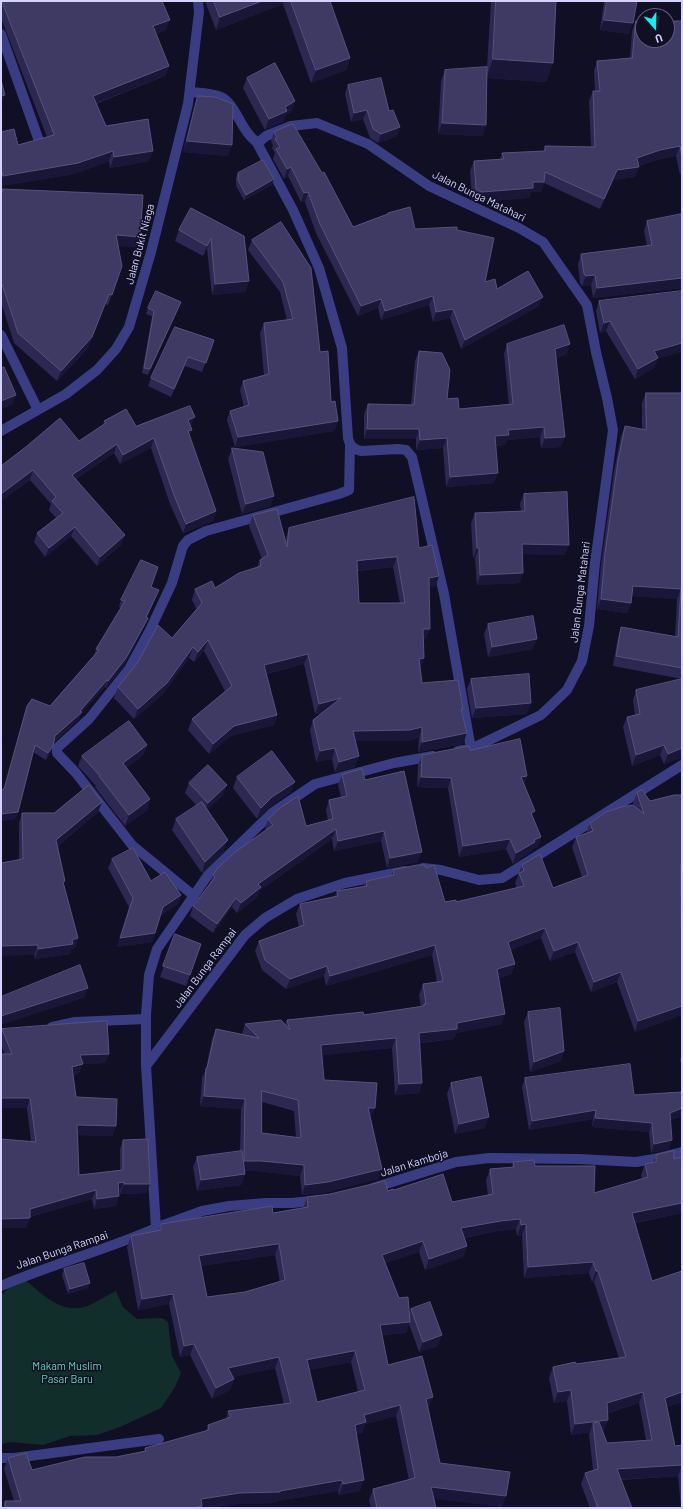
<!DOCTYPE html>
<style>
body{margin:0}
#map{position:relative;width:683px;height:1509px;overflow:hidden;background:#110f24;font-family:Barlow,sans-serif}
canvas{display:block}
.frame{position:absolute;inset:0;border:2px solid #d4d2fe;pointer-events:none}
.north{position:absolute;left:635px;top:8px;width:40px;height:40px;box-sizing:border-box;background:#110f24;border:1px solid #5f5d7b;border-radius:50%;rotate:160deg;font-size:11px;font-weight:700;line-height:16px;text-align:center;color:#d4d2fe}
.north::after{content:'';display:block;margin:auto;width:14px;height:18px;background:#03f5fa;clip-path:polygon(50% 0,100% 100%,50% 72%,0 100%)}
</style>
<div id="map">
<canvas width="683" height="1509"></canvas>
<div class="frame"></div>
<div class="north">U</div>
</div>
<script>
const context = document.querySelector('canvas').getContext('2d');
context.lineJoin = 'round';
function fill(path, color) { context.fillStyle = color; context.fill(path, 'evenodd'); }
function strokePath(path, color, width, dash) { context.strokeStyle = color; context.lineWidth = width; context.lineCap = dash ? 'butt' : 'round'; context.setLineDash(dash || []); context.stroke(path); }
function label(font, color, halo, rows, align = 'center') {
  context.font = font + ' Barlow,sans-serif'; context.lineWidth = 3; context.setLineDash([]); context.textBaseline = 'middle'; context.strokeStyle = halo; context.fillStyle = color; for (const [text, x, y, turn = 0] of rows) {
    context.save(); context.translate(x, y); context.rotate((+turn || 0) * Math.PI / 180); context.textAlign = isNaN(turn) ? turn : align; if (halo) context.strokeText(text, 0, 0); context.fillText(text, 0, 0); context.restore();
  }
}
fill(new Path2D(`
 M24,1279c19,16 41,39 68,25 8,-4 15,-9 24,-13l7,16 14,12 25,-1 6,4 4,34 9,17 -6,14 -14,21 -41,19 -23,8 -27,1 -27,9 -33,-3 -9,2v-148l8,-9z`), '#122e2b');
strokePath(new Path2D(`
 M373,1188l83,-26 33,-4 90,1 57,3 18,-3 28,-7
 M158,1227l44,-16 27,-5 37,-3h26l27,-3`), '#3a3d83', 10);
strokePath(new Path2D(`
 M1,34l37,104
 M190,92c10,1 22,1 31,5 16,8 19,34 37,46l8,-7 25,-10 26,-3 51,21 61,42 90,42 24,14 44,63 9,47 11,46 6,32 -18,133 -6,63 -7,35 -15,29 -26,25 -70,34 -13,2
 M256,141l37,69 26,58 23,80 6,90c2,8 5,11 13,13l37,-2 8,1 6,7 32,137 27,155
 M1,335l37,75
 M1,431l65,-37 31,-24 19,-21 13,-22 22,-75 37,-148 11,-92 -1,-11
 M423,868l18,2 38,10 23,-2 180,-113
 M194,896l-62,-51 -56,-72 -19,-20v-5l32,-29 40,-50 21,-39 22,-47 11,-37 5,-6 18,-9 133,-37 10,-4 1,-45
 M52,1027l23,-5 71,-3
 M146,1066l99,-131 20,-17 32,-19 48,-16 60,-12
 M1,1286c51,-22 105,-36 155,-58l-10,-162v-51l3,-40 8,-26 51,-74 64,-62 43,-29 79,-21 39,-7
 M1,1458h13l145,-19`), '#3a3d83', 10);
fill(new Path2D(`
 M1,1h161l4,29 -10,4 13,32 -4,10 -69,28 10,22 43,35 -39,7 -1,-7 -35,13 -73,12v-54l17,13 29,-8 -46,-119z
 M205,1h125l20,57 -4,12 -35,13 -28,-79 -67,26z
 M491,1h65l-3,62 -7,19 -59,-4 -4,58 -45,-2 3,-53 4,-11 42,-3z
 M604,1h33l-8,33 -29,-4z
 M636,21h46v153l-2,1 -4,-19 -20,4 -18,6 -3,11 -21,3 -14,29 -56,-26 -3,9h-10l-2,6 -51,4 -6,-3 -2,-28 4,-10 26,-2 2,-6 42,-2 1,-5 46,1 -2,-46 4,-10h2l-1,-20 3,-10 33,-3 2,-27z
 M247,78l48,23 -4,11 -5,3 -3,7 -18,8 -22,-42z
 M348,85l41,26 8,25 -19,7 -8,-5 -7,-19 -12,3 -6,-28z
 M198,96l30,60 -45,-4 11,-45z
 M274,132l79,95 34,-13 1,-1 27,16 42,1 28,52 12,7 42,17 -78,43 -11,-31 -17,4 -4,-17 -48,15 -3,-12 -20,8 -42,-83 -11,-31h-4l-13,-26 -4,3 -11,-20 2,-6 -3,-5 1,-3 -2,-4z
 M238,173l34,12 -28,15 -8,-14v-8z
 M2,189l134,58 -18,-1 4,20 -14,39 -3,-1 -17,44 -31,33 -43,-38 -13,-41v-111h1z
 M191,208l58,73 -4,11 -33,3 -5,-46 -4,7 -28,-15 4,-11z
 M682,214v74l-89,10 -2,-13 -9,1 -2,-3 -2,-19 3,-10 66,-8 -3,-15 3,-10z
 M281,222l39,130 11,50 7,19 -4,10 -99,16 -8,-27 3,-9 14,-4 -4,-17 3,-9 21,-6 -4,-42 4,-10 23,-3 -7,-28 -32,-42 4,-10z
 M599,301l58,58 -3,9 -19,11 -29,-48 -6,2 -4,-22z
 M181,302l-33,73 -6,-2 10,-57 -6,-2 2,-6z
 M214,340l-12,32 -17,-6 -14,31 -23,-11 3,-8z
 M507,344l60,10 -11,4 5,89 -20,1 -1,-11 -33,3 -2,5 -10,1 -1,37 -48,4 -3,-39 -27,2v-11h-52v-25l4,-10 43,1 4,-44 4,-10 28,48 12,10 50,-4 -5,-51z
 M646,393h36v365h-1l-17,6 -4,-9 -28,11 -9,-39 4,-10 8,-2 -2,-15 3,-10 46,-11 -69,-13 5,-29 3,-10 54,10 2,-38 -45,-3 -1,7 -4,10 -30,-4 4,-45 13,-93 7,-35 4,-10 17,3v-26z
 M104,421l32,5h55v1l1,3 -3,6 27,75 -3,10 -30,12 -13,-29 -19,-56 -31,16 -6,-11 -38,26 45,66 -24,21 -26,-30 -26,21 -11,-15 3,-9 19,-15 -7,-8 2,-6 -21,-24 -29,21v-35l78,-25 24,-16z
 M232,448l42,48 -4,10 -28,8 -14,-55z
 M524,494l41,61 -42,-1 -3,29 -43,2 -2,-27h-2l-2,-35 4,-10 46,-2 -1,-7z
 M253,515l32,26 4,-13 130,20 17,38 -7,1 -3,52h-3l1,19 -4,11 2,14 40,30 1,31 -45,8 1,-14 -12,3h-51l-1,26 -20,5 -3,-13 -16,3 -6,-32 3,-10 9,-7 -7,1 -11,-50 -38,10 11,41 -3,10 -43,11 -22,18 -21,-24 4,-11 33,-28 -21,-40 -10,11 -5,-4 -26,36 -29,25 -20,-21 4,-11 54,-49 25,-28 -5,-10 3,-11 20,-1 42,-21 3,-7 2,-1 -13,-33zM393,567l7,36h-41l-2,-32z
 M151,587l5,10 -9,21 -2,7 -21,40 -18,23 -1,-1 -24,26 -2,6 -25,23 -4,11 -4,7 -13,-8 -15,60 -3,7 -14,2v-31l3,-1 21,-76 2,-7h23l44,-50 2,-7 25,-41 -2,-1 2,-7z
 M488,624l45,25 -45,8 -4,-23z
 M471,679l56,35 -55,4 -5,-29z
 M147,745l-4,10 -17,13 24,31 -3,11 -22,16 -30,-39 1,-1 -18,-20 4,-10z
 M470,750l57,26 -3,8 9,33 8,20 -3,10 -6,2 -1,3 -18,12 -7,-15 -47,8 -11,-69 -31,-1 1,-22 4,-10z
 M342,775l23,5 53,82 -31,6 -6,-27 -47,10 -2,-12 -73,52 -2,6 -20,16 -5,-6 -19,26 -23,-17 3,-10 16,-21 4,-10 53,-45 -1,-1 3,-10 38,7 22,-5 -2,-11 3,-10 12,-3 -3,-12z
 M237,777l54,15 -23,16 -11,11 -24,-31z
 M189,783l34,12 -16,15 17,41 -22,22 -30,-43 4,-11 21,-13 -12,-13z
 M637,793l13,8 32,-6v220l-47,17 -18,-50 -26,10 -16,-40 -25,9 -9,-23 -31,12 5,14 -4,10 -12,4 3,46 -46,9 -2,6 -34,4 2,40 -3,10 -24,2 -3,-47 -70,7 2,25 47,38 11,51 -4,10 -54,14 -22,2 -2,-19 -43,-5h-12v3l-4,11 -44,6 -4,-24 4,-10 43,-6 1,-42 -41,-3 2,-28 4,-9 6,-30 4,-10 26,5 3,-10h40l2,-4 77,-5 57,-8 -2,-12 4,-11 14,-2 -5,-27 -106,31 -2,-10 -38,13 -24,-19 -7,-19 4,-10 40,-14 -3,-13 4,-10 35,-8 2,-5 27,-5 2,-5 25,-5 2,-6 33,-2 19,34h11l61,-14 -2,-5 7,-18 31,23 29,-11 -10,-30 4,-10 10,-3 4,-11 44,-17 -1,-3zM262,1102l32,9 2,26 -34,-4z
 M102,802l-4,10 -40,34 6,40 14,52 -3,10 -4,1 -1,5 -35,5 -16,-99v-37l3,-10h32z
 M112,859l39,22 30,14 -3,9 -18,12 -8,26 -35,5 12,-40 -21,-39z
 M175,934l26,10 -15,42 -26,-9z
 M528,1012l33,49 -31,11 -6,-50z
 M2,1029l107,25 -4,9 -23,1 -3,9 -6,2 3,22 37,39 -35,-1 1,40 41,-5v-21l3,-9 27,44 -4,9 -26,1v-3l-1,1 -3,14 -22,3 -2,-10 -62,18 -4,11h-25v-89l30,2 -4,-33 -26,-63v-14z
 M682,1054v12l-2,-6z
 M525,1078l109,17 48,-3v24l-12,4 -1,29 -18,4 -2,-21 -57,-5 1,-8 -64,11 -7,-43z
 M451,1083l34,45 -30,6 -8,-40z
 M656,1155l18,4 8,-2v56l-47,10 47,179 -15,5 8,39 7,-1v63h-1l-3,-32 -57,4 11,28h-42l-9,-24 4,-11 8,-3 -4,-36 1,-2 -19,3 -4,-34 -13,2 -5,-25 4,-11 66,-9 -25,-76h-2l-3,-9 -65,5 -2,-43 -5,1 -1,-7 -19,2 -33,7 3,8 -4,11 -38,13 -6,-18 -34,11 14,35 10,16 2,-5 27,37 -19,6 -10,-28 -3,9 -24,2 6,30 41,43h-1l12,55 63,44 -69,-9 2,10h-65l-2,-8 4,-11 36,-9 -13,-64 -31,8 -3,9 -6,1 4,57 -21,4 -1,-4 -61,10 -1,2 -40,1 -25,4h-209l3,-7h9l-10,-32 4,-11 24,12 84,-13 28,-6 1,-3 61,-17 2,-6 18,-6 2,-8 56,-7 -9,-36 -42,9 1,2 -4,11 -18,9 -22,-44 -10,2 -11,-53 -31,6 -11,-63 4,-11 28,-5 2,-7 112,-11 30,-5 4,-11 87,-7 58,12 36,-7 -2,-15 4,-11 22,-2 1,-5 22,4 59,27 48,-14 -1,-4 4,-11 8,-1zM275,1255l5,27 -35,10 -38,5 -6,-31zM351,1362l7,30 -41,10 -8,-32zM639,1403l7,37 -39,3 -4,-12h1l4,-18z
 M64,1269l24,19 -20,6 -6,-19z`), '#2d2852');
fill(new Path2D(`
 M262,1h22l-1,3 -67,26 4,-13z
 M170,20l-4,10 -16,7 3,-11z
 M604,20l29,3 -4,11 -29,-4z
 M350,58l-4,12 -35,13 5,-13z
 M493,59l60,4 -7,19 -60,-4z
 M169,66l-4,10 -76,30 4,-10z
 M5,95l-4,10v-9z
 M295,101l-4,11 -5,3 -3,7 -18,8 4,-11 16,-12z
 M367,110l-4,9 -12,3 3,-9z
 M442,123l44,2 -3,11 -45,-2z
 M400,127l-3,9 -19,7 3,-9z
 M187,141l45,4 -4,11 -45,-4z
 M680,146l-4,10 -20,4 -23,7 4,-9 23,-8z
 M113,151l-4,10 -35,13 -73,12v-6l2,-4z
 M153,151l-4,10 -39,7 4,-11z
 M291,167l-3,9 -4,3 3,-10z
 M639,167l-4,10 -21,3 -14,29 4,-10 13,-29z
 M682,169v5l-2,1z
 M274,179l-2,6 -28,15 2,-5z
 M533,182h11l-3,10h-10l-2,6 -51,4 4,-10z
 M308,192l-3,10h-4l3,-9z
 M116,235l24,2 -4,10 -23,-1z
 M211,238l-4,11 -4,7 4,-10z
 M595,275l-4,10 -9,1 4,-10z
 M682,278v7l-1,3 -88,10 4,-10z
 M249,281l-4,11 -33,3 3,-11z
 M433,296l-4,9 -48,15 4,-9z
 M543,297l-4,9 -78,43 4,-9z
 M381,299l-3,9 -20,8 3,-10z
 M181,302l-2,6 -31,67 2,-6z
 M105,304l-17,44 -31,33 4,-10z
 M453,309l-3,9 -17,4 3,-10z
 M610,321l-4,10 -6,2 4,-10z
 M682,343v9l-25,7 -3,9 -19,11 3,-10 16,-18z
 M570,344l-3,10 -16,5 4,-10z
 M188,357l-3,9 -14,31 3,-8z
 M16,395l-4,10 -11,4v-8z
 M195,417l-4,9 -6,4 3,-10z
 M338,421l-4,10 -99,16 3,-10z
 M544,427l-4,10 -33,3 -2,5 -14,1 4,-10 13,-6z
 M367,429h52l-3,10h-52z
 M192,430l-4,9v-8z
 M565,437l-4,10 -20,1 4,-10z
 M154,438l-3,10 -31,16 3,-9z
 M447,438l-4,10 -27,2 4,-10z
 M117,444l-3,9 -46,31 4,-9z
 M33,470l-3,10 -29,21v-7z
 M498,473l-4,10 -48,4 4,-10z
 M274,496l-4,10 -28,8 4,-10z
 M216,511l-3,10 -30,12 3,-9z
 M75,527l-4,9 -26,21 4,-9z
 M125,535l-4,10 -24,21 3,-9z
 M522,544l47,1 -4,10 -47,-1z
 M477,548h2l-4,10h-2z
 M397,557l-4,10 -40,4 4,-10z
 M523,573l-3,10 -43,2 3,-10z
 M439,576l-3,10 -11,2 4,-10z
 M633,586l48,3 -4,10 -47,-3z
 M159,590l-3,7 -12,27 2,-7z
 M601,599l30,4 -4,10 -30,-4z
 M148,618l-4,9 -20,38 -18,23 2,-7z
 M423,629h7l-4,10h-7z
 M537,639l-4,10 -45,8 4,-10z
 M208,640l-4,11 -10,11 4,-10z
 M193,647l-4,11 -26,36 -29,25 4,-10z
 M308,654l-4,10 -44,11 4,-10z
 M424,658l-4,11 -5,1 4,-11z
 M107,680l-2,7 -24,26 -2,6 -27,24 3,-7 25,-25z
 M341,698l-3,11 -23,5 4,-10z
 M531,703l-4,11 -55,4 4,-10z
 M277,715l-3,10 -43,11 -22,18 4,-10 21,-18z
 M422,727l-3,11 -12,3h-57l3,-10z
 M467,733l-4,11 -45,8 4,-10z
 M147,745l-4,10 -24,19 4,-11z
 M664,745l-4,10 -28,11 4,-11z
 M53,746l-3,7 -4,7 2,-7z
 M335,748l-3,11 -16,3 4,-11z
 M682,748v6l-1,4 -17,6 4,-10z
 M359,756l-4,11 -20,5 4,-10z
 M527,776l-3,10 -3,-9z
 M421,777l30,1 -3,10 -31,-1z
 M295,782l-4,10 -23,16 -11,11 4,-11 11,-11z
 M227,785l-4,10 -19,18 4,-10z
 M150,799l-3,11 -22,16 4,-11z
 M102,802l-4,10 -45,38 3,-10z
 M535,811l-4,10v-8z
 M18,812l-3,7 -14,2v-7z
 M336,829l-4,10 -73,52 -2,6 -20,16 4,-10 17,-19z
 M384,831l-3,10 -47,10 4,-10z
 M541,837l-3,10 -6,2 -1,3 -18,12 3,-11 18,-13z
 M510,839l-4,10 -47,8 4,-11z
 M228,840l-4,11 -22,22 3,-11z
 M422,852l-4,10 -31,6 3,-10z
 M181,895l-3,9 -18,12 3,-9z
 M236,898l-4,9 -19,26 4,-9z
 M545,928l-4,10 -37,14 4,-10z
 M155,933l-3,9 -35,5 3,-9z
 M78,938l-3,10 -4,1 -1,5 -35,5 3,-10z
 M578,942l-3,10 -25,9 4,-10z
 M38,945l-4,10 -33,1v-10z
 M435,945l-3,10 -106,31 4,-10z
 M515,964l-4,10 -18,6 4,-11z
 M327,966l-3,10 -38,13 4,-10z
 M621,972l-4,10 -26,10 3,-10z
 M88,988l-4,10 -83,27v-9z
 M682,1006v9l-47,17 3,-11z
 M505,1014l-3,10 -46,9 -2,6 -39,4 4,-10 38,-10z
 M396,1038l-4,10 -75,8 4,-11z
 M564,1051l-3,10 -31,11 4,-10z
 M109,1054l-4,9 -23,1 -3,9 -11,4 4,-10 8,-12z
 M422,1083l-3,10 -24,2 4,-11z
 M204,1096l41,3 -4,10 -41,-3z
 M1,1098h29l-3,10h-26z
 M368,1108h7l-4,10h-7z
 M682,1108v8l-15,6 3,-9z
 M596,1110l-3,9 -64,11 3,-9z
 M489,1117l-4,11 -30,6 4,-10z
 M595,1118l57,5 -3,9 -57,-5z
 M77,1125l39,1 -3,10 -39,-1z
 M672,1140l-3,9 -18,4 3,-9z
 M244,1161h17l43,4 -4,11 -43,-5h-17z
 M382,1169l-4,10 -54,14 -22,2 3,-10z
 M245,1174l-4,11 -44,6 4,-11z
 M124,1182l-4,9 -6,2 4,-10z
 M124,1184h26l-4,9 -26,1z
 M96,1190l-4,9 -66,19 4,-9z
 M119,1196l-3,10 -22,3 3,-10z
 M682,1203v10l-54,11 4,-11z
 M30,1218l-4,10h-25v-9z
 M520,1219l-4,10 -19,2 -40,8 4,-11 40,-7z
 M526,1224l-4,11 -5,1 4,-11z
 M423,1241l-4,11 -41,14 4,-11z
 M279,1244l-4,11 -80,12 4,-11z
 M467,1246l-4,11 -38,13 4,-11z
 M593,1262l-4,11 -65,5 4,-11z
 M596,1271h2l-4,11h-2z
 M90,1283l-2,5 -20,6 2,-5z
 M173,1294l-4,10 -31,6 4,-11z
 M410,1322l-4,11 -30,2 4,-10z
 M442,1335l-4,11 -19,6 4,-10z
 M194,1344l-4,11 -10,2 4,-11z
 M355,1351l-4,11 -48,9 4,-11z
 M279,1357l-4,11 -51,11 4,-11z
 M234,1379l-4,11 -18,9 4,-11z
 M571,1390l-4,11 -13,2 4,-11z
 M643,1392l-4,11 -36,11 4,-11z
 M682,1392v10l-21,7 4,-11z
 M433,1397l-4,11 -7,2 4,-11z
 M400,1405l-4,11 -31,8 -3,9 -11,3 4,-11 9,-10z
 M608,1420l-4,11 -10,1 -1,-9 -3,9 -19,3 4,-11z
 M682,1465l-4,11 -65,4 4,-11z
 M342,1480l-4,11 -61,10 -1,2 -40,1 -25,4h-17l7,-9 39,-6 40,-2z
 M364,1480l-4,11 -21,4 4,-11z
 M431,1487l75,9 -3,11 -76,-9z`), '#1a1638');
const building = new Path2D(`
 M2,1h160l8,19 -17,6 16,40 -76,30 13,30 42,-7 5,32 -39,6 -1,-6 -35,12 -75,13 -2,-7v-37l13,-3 4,16 36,-10z
 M214,1h48l-42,16z
 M291,1h39l20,57 -34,12z
 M496,1h60l-3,62 -60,-4z
 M607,1h30l-4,22 -29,-3z
 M636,21h7v19h24v-19h15v136l-2,-11 -20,4 -23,8 2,9 -22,3 -13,29 -59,-27 -1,10h-11v6l-51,4 -6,-3 -2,-28 30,-2 -2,-6 43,-2v-5l50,1 -2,-56h7l-3,-30 35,-3z
 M275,63l20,38 -10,6 2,4 -18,8 -22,-41z
 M487,67l-1,58 -44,-2 3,-53z
 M381,78l8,33 4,-1 7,17 -19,7 -8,-5 -6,-19 -13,3 -6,-28z
 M1,80l4,15 -4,1z
 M198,96l17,1 18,7 -1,41 -45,-4z
 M293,124l29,49 2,-1 29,55 35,-13v-1l22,-6 5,22 42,-2v3l37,8 -9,44 10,-3 2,10 31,-18 15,26 -78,43 -12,-31 -17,3 -3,-16 -48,15 -4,-12 -20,7 -41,-82 -12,-32 -4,1 -13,-26 -4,2 -11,-20 4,-2 -5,-8 2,-1 -3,-6z
 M263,160l11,19 -28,16 -8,-15v-7z
 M2,189l141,6 -3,42 -24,-2 6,31 -10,29 -3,-1 -17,43 -31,34 -43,-38 -16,-49h-1v-93h2z
 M191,208l53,28 5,45 -34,3 -4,-46 -4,8 -28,-16z
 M682,214v64l-85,10 -2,-13 -9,1 -2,-2 -3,-20 71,-9 -5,-24z
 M281,222l30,46 9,84 8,-1 3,51 4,-1 3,20 -100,16 -8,-26 19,-6 -6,-24 26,-7 -5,-51 29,-4 -10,-37 -31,-42z
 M156,291l25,11 -31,67 -6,-1 10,-57 -6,-3z
 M682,291v52l-28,8 4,7 -20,11 -28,-48 -6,2 -5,-22z
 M564,325l6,19 -15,5 10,88 -20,1 -1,-11 -36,3 1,5 -14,1 3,37 -48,4 -3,-39 -27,2 -1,-11h-52l1,-25 46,1 5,-54 23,2 8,17 -3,29 11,-1 1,11 54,-5 -6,-60z
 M175,327l39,13 -8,23 -18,-6 -14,32 -23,-11z
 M4,367l12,28 -15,6v-32z
 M646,393h36v275l-66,-12 5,-29 57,10 3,-48 -48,-3 -2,17 -30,-4 4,-45 13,-93 7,-35 21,4z
 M190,406l5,11 -7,3 4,10 -4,1 28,80 -30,13 -12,-29 -20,-57 -31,17 -6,-11 -45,31 53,60 -25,22 -25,-30 -26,21 -12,-15 26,-20 -11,-12 4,-4 -23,-27 -32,24v-28l26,-20 33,-28 19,23 27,-18 -2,-2 22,-12 10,17z
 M232,448l31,4 11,44 -28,8z
 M567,492l2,53 -47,-1 1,29 -43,2 -1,-27h-2l-2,-35 50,-2 -1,-17z
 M414,497l5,51 13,-3 7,31 -10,2 1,51h-7l1,29 -5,1 3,24 36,-3 5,29h-2l6,24 -45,9v-15l-12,3 -57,1 6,25 -20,6 -4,-14 -15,3 -7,-31 28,-22 -22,6 -11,-50 -44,11 13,50 -43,11 -21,18 -21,-25 40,-33 -24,-46 -10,12 -5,-5 -26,36 -29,26 -20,-22 20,-25 20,-37 14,13 30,-35 -7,-14 17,-8 3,7 24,-15 22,-7 -1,-6 8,-5 -15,-40 24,-6 10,38 2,-19zM397,557l8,46h-46l-2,-42z
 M141,560l17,7 -7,20 8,3 -13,27 2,1 -1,2 -21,38 -18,23 -1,-1 -27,31 2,1 -27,24 -2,10 -5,7 -13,-8 -17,67 -17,2v-24l3,-1 23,-83 5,-7 18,7 49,-56 -3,-1 29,-48 -4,-1z
 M533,616l4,23 -45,8 -4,-23z
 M529,674l2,29 -55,5 -5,-29z
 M682,679v69l-14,6 -4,-9 -28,10 -9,-38 13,-3 -4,-24z
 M129,721l18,24 -24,18 27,36 -21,16 -30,-39h1l-18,-20z
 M520,739l7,37 -6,1 14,34 -4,2 10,24 -7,3 1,2 -19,11 -6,-14 -47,7 -12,-68 -30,-1 1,-22 47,-9 1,4z
 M272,751l23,31 -23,15 -11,11 -24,-31z
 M208,765l19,20 -19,18 -19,-20z
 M362,769l3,11 39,-9 18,81 -32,6 -6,-27 -46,10 -2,-12 -78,55 3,3 -20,16 -5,-5 -19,26 -24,-18 22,-29 -2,-2 4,-6 18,-17 38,-27 -5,-6 12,-11 18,-12 8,30 27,-7 -4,-19 18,-4 -5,-21z
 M89,785l13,17 -46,38 9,41 -2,1 15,56 -6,2 1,4 -35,5v-4l-37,1v-83l22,-4 -1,-46h32z
 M642,790l8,11 24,-6h8v69h-1l1,142 -44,15 -17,-49 -27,10 -16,-40 -24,9 -9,-23 -37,14 7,22 -18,5 8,45 -48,9v6l-38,4 3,50 -23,1 -3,-46 -75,7 3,35 53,3 -2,25h-7l14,61 -54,13 -23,3 -1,-20 -43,-4h-17l1,-62 -41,-3 2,-28h1l9,-39 43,9 -14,-14 36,-4 9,10 -3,-10 76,-8 1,3 60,-9v-2h2l-3,-20 20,-3 -8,-36 -105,31 -3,-10 -37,13 -25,-19 -6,-19 45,-16 -4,-21 38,-8 -1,-5 30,-5 -1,-5 28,-6 -1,-5 24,-5h8l1,3 8,-3 11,37 11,-2v2l68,-16 -5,-13 5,-2 -2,-6 18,-11 13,34 35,-13 -12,-38 17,-6 -3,-8 16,-11 15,-5 12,-2 11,9 -7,-21zM262,1091l36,9 3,38 -39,-5z
 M202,802l26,38 -23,22 -29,-43z
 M133,848l18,33 14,-9 16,23 -18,12 -8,26 -35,5 13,-40 -21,-39z
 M175,934l26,10 -11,31 -27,-9z
 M80,965l8,23 -87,28v-19z
 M560,1008l4,43 -30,11 -6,-50z
 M107,1021l2,33 -29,1 3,9 -11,3 4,30 41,2 -1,27 -39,-1 2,50 44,-5v-30l25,-1 2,45h-26v-2l-6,1 1,13 -22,3 -1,-9 -66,19v9l-29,1v-80l35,3 -6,-44h-29v-44h11l-10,-25z
 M630,1064l4,31 48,-3v16l-12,5 2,27 -18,4 -2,-21 -57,-5 1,-8 -64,11 -7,-43z
 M481,1077l8,40 -30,7 -8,-41z
 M242,1151l3,23 -44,6 -4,-23z
 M674,1151v8l8,-2v46l-50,10 20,68 30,-10v121l-17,6 10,48 7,-1v22v-2l-65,4 15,39h-34l-13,-35 13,-4 -5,-46 6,-1 8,21 45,-3 -9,-48 -36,11 1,17 -33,4 -4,-34 -13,2 -5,-25 22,-5 1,2 50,-7 -28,-86h-2l-3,-9 -65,5 -2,-43 -5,1 -1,-6 -19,2 -40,7 6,18 -38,13 -6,-18 -41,14 17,43 9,-1 2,25 -30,3 8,40 34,-9 11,41 -7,2 14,64 70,9 -4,24 -75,-9 5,21h-59l-4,-19 42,-11 -15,-73 -36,10 2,7 -11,3 9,55 -21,4 -1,-4 -62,11v1l-40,1 -39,6 1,7 -8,2h-189v-7h16l-13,-43 18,-5 6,17 53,-13h31l30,-6 -1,-3 64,-18 -1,-5 23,-8 -3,-6 63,-8 -12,-46 -51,11 6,11 -18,9 -22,-44 -10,2 -11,-52 -31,5 -11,-63 30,-6v-6l111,-18 1,7 35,-6 -1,-10 23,-3 55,-13 3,10 5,-2 1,1 49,-16 9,28 41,-8 -3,-25 24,-2 -1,-5 21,-2 1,6h60l-1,27 54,-16 -3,-13 11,-2v-7zM279,1244l6,36 -40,12 -38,5 -8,-41zM355,1351l10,39 -48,12 -10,-42z
 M84,1263l6,20 -20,6 -6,-20z
 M430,1302l12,33 -19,7 -12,-33z`);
fill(building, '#3f3a64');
strokePath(building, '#56527c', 1);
label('11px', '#d4d2fe', '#110f24', [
 ["Jalan Bunga Matahari",479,196,26],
 ["Jalan Bukit Niaga",140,244,-75],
 ["Jalan Bunga Matahari",580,592,-83],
 ["Jalan Bunga Rampai",205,968,-53],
 ["Jalan Kamboja",414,1163,-17],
 ["Jalan Bunga Rampai",62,1250,-19]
]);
label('11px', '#5fdeb4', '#110f24', [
 ["Makam Muslim",67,1366],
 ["Pasar Baru",67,1379]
]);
</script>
